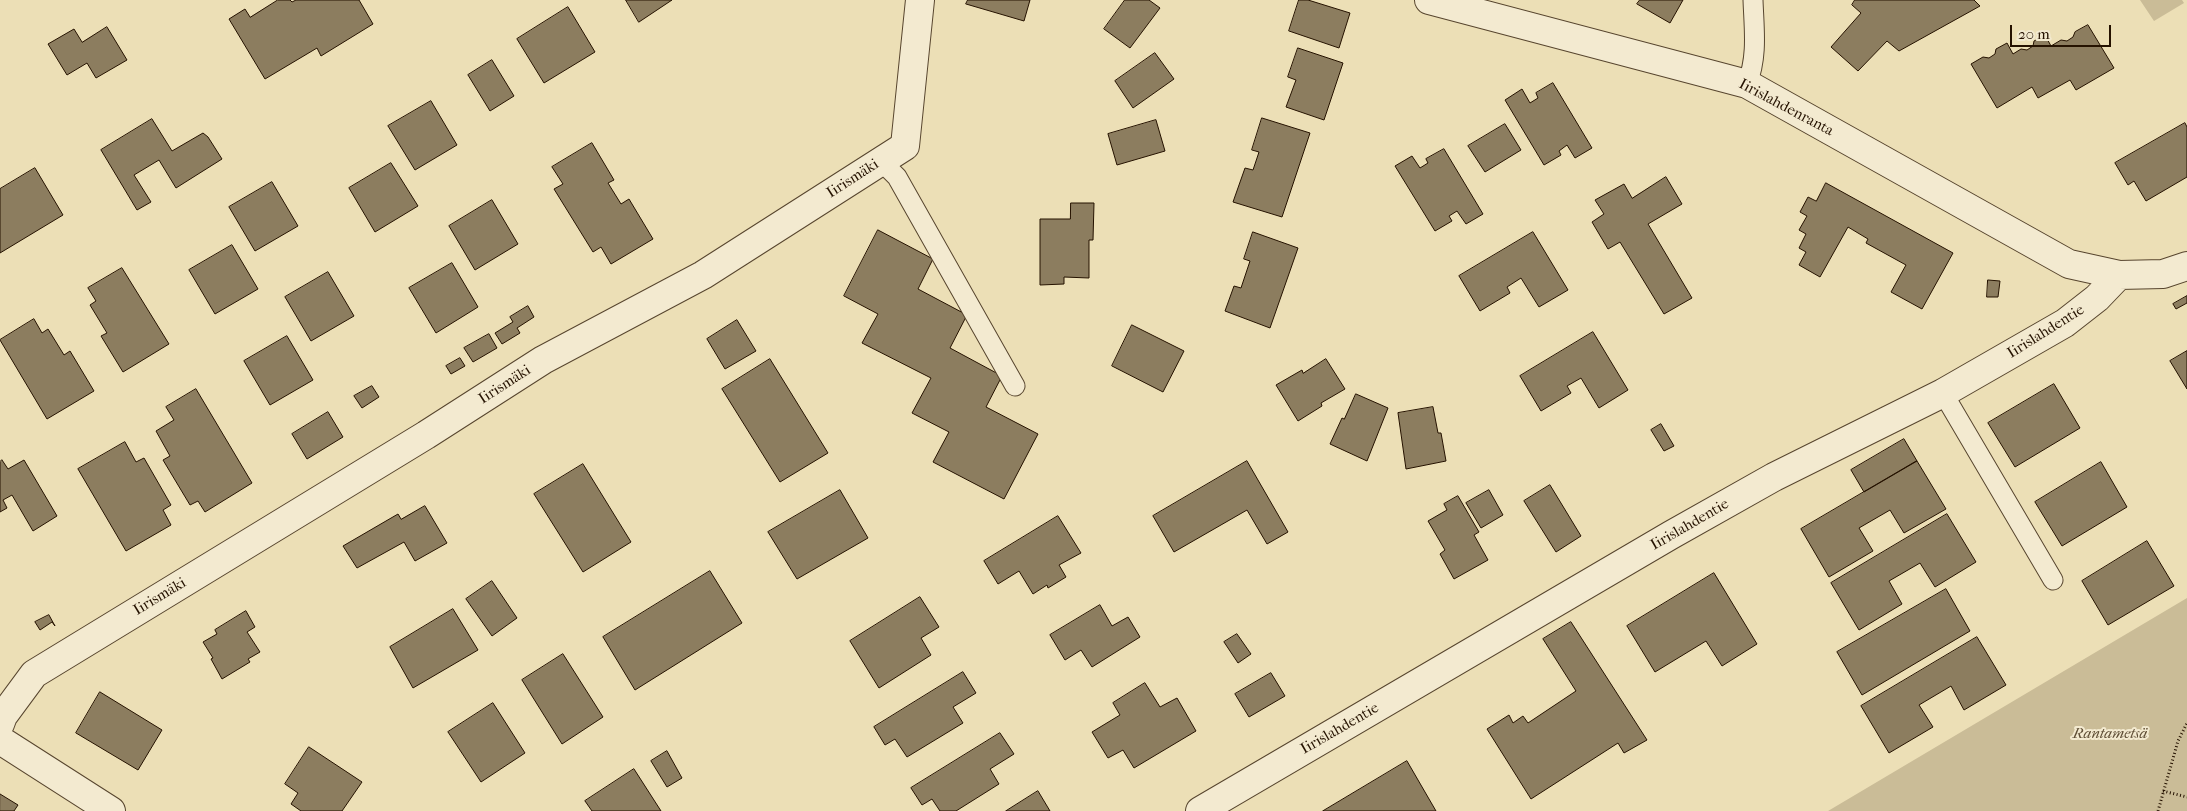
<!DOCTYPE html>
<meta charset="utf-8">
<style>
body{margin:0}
#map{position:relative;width:2187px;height:811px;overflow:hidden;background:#ecdfb6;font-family:"IM FELL French Canon",serif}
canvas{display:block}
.scale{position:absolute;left:2010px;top:25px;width:101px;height:22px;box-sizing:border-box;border:2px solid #251200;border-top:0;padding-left:6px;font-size:15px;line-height:18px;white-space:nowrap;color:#251200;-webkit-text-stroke:4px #f3ead0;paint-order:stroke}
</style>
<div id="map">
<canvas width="2187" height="811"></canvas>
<div class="scale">20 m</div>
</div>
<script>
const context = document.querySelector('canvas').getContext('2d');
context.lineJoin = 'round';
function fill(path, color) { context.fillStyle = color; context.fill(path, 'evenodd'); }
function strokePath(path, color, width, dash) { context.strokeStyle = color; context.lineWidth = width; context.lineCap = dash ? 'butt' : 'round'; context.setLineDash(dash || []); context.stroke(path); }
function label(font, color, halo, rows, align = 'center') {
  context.font = font + ' "IM FELL French Canon",serif'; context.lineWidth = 4; context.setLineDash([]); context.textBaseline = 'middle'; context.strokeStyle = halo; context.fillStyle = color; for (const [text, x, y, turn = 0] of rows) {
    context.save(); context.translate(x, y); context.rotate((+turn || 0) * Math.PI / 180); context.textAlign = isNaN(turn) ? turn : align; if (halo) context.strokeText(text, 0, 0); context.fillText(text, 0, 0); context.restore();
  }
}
fill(new Path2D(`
 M2140,0h42l2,3 -30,18z
 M2187,598v213h-359z`), '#cabc97');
const building = new Path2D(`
 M278,0h12l2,2 4,-2h63l14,24 -52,32 -4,-8 -52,31 -36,-60 16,-10 5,8z
 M626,0h46l-33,22z
 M968,0h62l-6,21 -58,-17z
 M1125,0h24l11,8 -30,40 -26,-19z
 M1299,0h9l42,13 -11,35 -50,-17z
 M1640,0h43l-13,23 -33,-19z
 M1855,0h119l6,6 -81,45 -12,-10 -29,30 -27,-24 30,-34 -9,-8z
 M568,7l27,45 -51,31 -27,-44z
 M2088,25l26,43 -38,22 -6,-10 -32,18 -6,-11 -35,21 -26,-44 12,-7 6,1 6,-4 1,-5 11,-6 6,11 8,-5 6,1 6,-4 1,-5 11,-6 6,11 10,-6 6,1 6,-4 2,-5z
 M107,27l20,33 -31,18 -9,-15 -20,12 -19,-31 26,-15 8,13z
 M1298,48l45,15 -19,57 -38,-13 10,-27 -8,-3z
 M1155,53l19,26 -41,29 -18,-27z
 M492,60l22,36 -24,15 -22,-36z
 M1553,83l39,65 -17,10 -8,-13 -8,6 2,4 -17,10 -39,-65 17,-11 8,14 8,-5 -2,-5z
 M431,101l26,44 -42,25 -27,-44z
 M1262,118l48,15 -28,84 -49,-15 12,-34 8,2 6,-18 -7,-2z
 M152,119l20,32 31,-18 5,4 14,22 -46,29 -17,-28 -25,15 17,27 -14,8 -36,-60z
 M1156,120l9,31 -48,14 -9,-31z
 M2185,123l2,4v50l-41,24 -12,-20 -6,4 -13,-22z
 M1505,124l16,26 -36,22 -17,-26z
 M592,143l22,37 -6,3 13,21 8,-5 24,40 -42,25 -10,-17 -8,5 -39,-63 9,-5 -11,-17z
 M1444,149l39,65 -17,10 -9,-13 -8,5 3,5 -17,10 -40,-65 17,-10 8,12 8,-5 -2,-4z
 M391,163l27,43 -43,26 -26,-44z
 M35,168l28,47 -63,38v-64z
 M1666,177l16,27 -34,20 44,74 -28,16 -44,-72 -12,7 -16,-27 12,-8 -9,-14 29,-16 8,14z
 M272,182l26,44 -43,25 -26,-44z
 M1826,183l127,70 -31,56 -31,-17 15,-27 -40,-22 2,-4 -20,-12 -28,50 -21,-12 7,-13 -7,-4 7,-14 -7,-4 8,-14 -7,-4 8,-15 8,4z
 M492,200l26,44 -43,26 -26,-44z
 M1071,203h23l-1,37h-4v38l-25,-1v7l-24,1v-66h30z
 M878,230l55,29 -15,30 49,26 -17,33 52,28 -16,31 52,27 -34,65 -71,-37 16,-30 -37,-19 19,-35 -69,-35 16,-29 -34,-18z
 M1253,232l45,16 -28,80 -45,-17 9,-25 7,2 9,-27 -6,-2z
 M1533,232l35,58 -29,17 -18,-29 -14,9 3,6 -30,18 -21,-35z
 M232,245l26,44 -43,25 -26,-44z
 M452,263l26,44 -42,26 -27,-45z
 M122,268l47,76 -46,28 -22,-36 6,-3 -17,-28 6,-4 -8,-13z
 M328,272l26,44 -43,25 -26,-44z
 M1988,280l12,1 -2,16h-11z
 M2187,296v7l-11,6 -3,-5z
 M528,306l6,11 -17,11 3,5 -18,11 -7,-11 18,-11 -3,-5z
 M34,319l8,14 6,-4 16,26 6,-4 24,40 -47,28 -47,-79z
 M737,320l19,31 -31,18 -18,-30z
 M1132,325l52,26 -21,41 -51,-26z
 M1593,332l35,58 -29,18 -18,-30 -14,8 4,7 -30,18 -21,-35z
 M489,334l8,14 -24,14 -9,-14z
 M287,336l26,44 -43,25 -26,-44z
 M2187,351v38l-17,-28z
 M460,358l5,8 -14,8 -5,-8z
 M770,359l58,94 -48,29 -58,-93z
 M1326,359l19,30 -24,14 1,3 -24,15 -22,-36 26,-15 1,3z
 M2054,384l26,44 -65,39 -27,-44z
 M372,386l7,11 -17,11 -8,-12z
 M196,389l56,94 -47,29 -7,-11 -8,4 -27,-45 7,-4 -14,-25 18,-11 -8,-13z
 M1356,394l32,14 -21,53 -37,-17 12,-26 2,1z
 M1433,407l5,26h3l5,28 -40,8 -8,-56z
 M328,412l15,25 -36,22 -15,-25z
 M1661,424l13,22 -10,5 -13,-21z
 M1904,439l13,22 -53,31 -13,-22z
 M125,442l11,20 8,-4 27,47 -8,5 8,15 -45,26 -48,-82z
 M2,460l6,9 16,-9 33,56 -24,15 -21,-36 -9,5 4,8 -7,4v-50z
 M1247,461l41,71 -21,12 -20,-34 -73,42 -21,-36z
 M1917,461l29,48 -42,24 -14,-23 -31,18 14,23 -44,26 -28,-48z
 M2101,462l26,45 -65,39 -27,-44z
 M583,464l48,78 -48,30 -49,-78z
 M1550,485l31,51 -25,16 -32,-51z
 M840,490l28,48 -71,41 -29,-47z
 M1489,490l14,25 -22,13 -15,-25z
 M1458,496l21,36 -5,3 14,25 -34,19 -14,-25 5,-4 -17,-29 19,-11 -3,-6z
 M425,506l22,37 -32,18 -11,-19 -47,26 -14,-22 55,-32 3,5z
 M1947,514l29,48 -41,25 -15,-24 -31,18 13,23 -43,26 -28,-47z
 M1058,516l23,37 -22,12 7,12 -18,11 -1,-3 -14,9 -14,-23 -21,13 -14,-23z
 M2147,541l27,45 -66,39 -26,-44z
 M710,571l32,52 -107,67 -32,-53z
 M1714,573l43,71 -35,22 -16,-25 -51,31 -28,-46z
 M492,581l25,37 -25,18 -26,-37z
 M1946,589l24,42 -108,64 -25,-43z
 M920,597l19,30 -18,11 10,17 -52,33 -29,-47z
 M1100,605l12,21 16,-9 12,20 -48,30 -11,-17 -16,10 -15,-25z
 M453,609l25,41 -65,38 -23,-41z
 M246,611l9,16 -8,5 13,20 -12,7 2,3 -28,17 -11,-20 2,-1 -10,-16 14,-8 -2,-4z
 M49,615l6,11 -3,-4 -12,8 -5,-8z
 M1571,622l76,118 -23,13 -6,-10 -87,56 -44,-70 22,-14 4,8 10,-7 5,7 48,-32 -33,-52z
 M1237,634l14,20 -13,9 -14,-21z
 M1977,637l29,48 -42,25 -13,-24 -32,19 14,22 -44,26 -28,-47z
 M563,654l40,63 -41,27 -40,-64z
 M963,672l13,21 -23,14 10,16 -56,34 -12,-18 -10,6 -11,-18z
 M1271,673l14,23 -36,21 -14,-23z
 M1145,683l15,24 17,-9 19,33 -62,37 -11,-18 -15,8 -16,-26 28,-17 -7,-12z
 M100,692l62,38 -24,40 -62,-37z
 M493,703l32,50 -44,29 -33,-50z
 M1000,733l14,21 -24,15 9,15 -43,27h-16l-8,-12 -10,6 -11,-17z
 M309,747l53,35 -20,29h-41l-10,-7 7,-11 -13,-9z
 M667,751l15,27 -15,9 -16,-26z
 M1407,761l29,50h-113z
 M634,769l27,42h-69l-7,-10z
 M1038,791l12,20h-44z
 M0,794l18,11 -4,6h-14z`);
fill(building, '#8c7d5f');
strokePath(building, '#251200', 1);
const service = new Path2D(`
 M1747,84c11,-28 7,-55 6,-84
 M881,161l16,16 118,209
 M1943,393l110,187`);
const minor = new Path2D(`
 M1429,0l318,84 322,180 50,11
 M0,724l3,-8 31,-42 392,-239 117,-75 160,-85 202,-129 15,-146
 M0,740l111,71
 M1200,811l471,-276 103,-58 169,-84 122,-70 32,-25 22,-23 44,-1 24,-8`);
strokePath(service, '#57452e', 21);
strokePath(minor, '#57452e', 30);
strokePath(new Path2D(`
 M2163,791l24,6
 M2158,811l20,-70 9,-18`), '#251200', 3, [1, 2.5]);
strokePath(service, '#f3ead0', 19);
strokePath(minor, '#f3ead0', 28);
label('15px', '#251200', '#f3ead0', [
 ["Iirislahdenranta",1786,108,28],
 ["Iirismäki",853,179,-33],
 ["Iirislahdentie",2046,332,-32],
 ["Iirismäki",505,385,-33],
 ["Iirislahdentie",1690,525,-30],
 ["Iirismäki",160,597,-31],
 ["Iirislahdentie",1340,729,-30]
]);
label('italic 15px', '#5f4e35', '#f3ead0', [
 ["Rantametsä",2110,734]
]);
</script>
